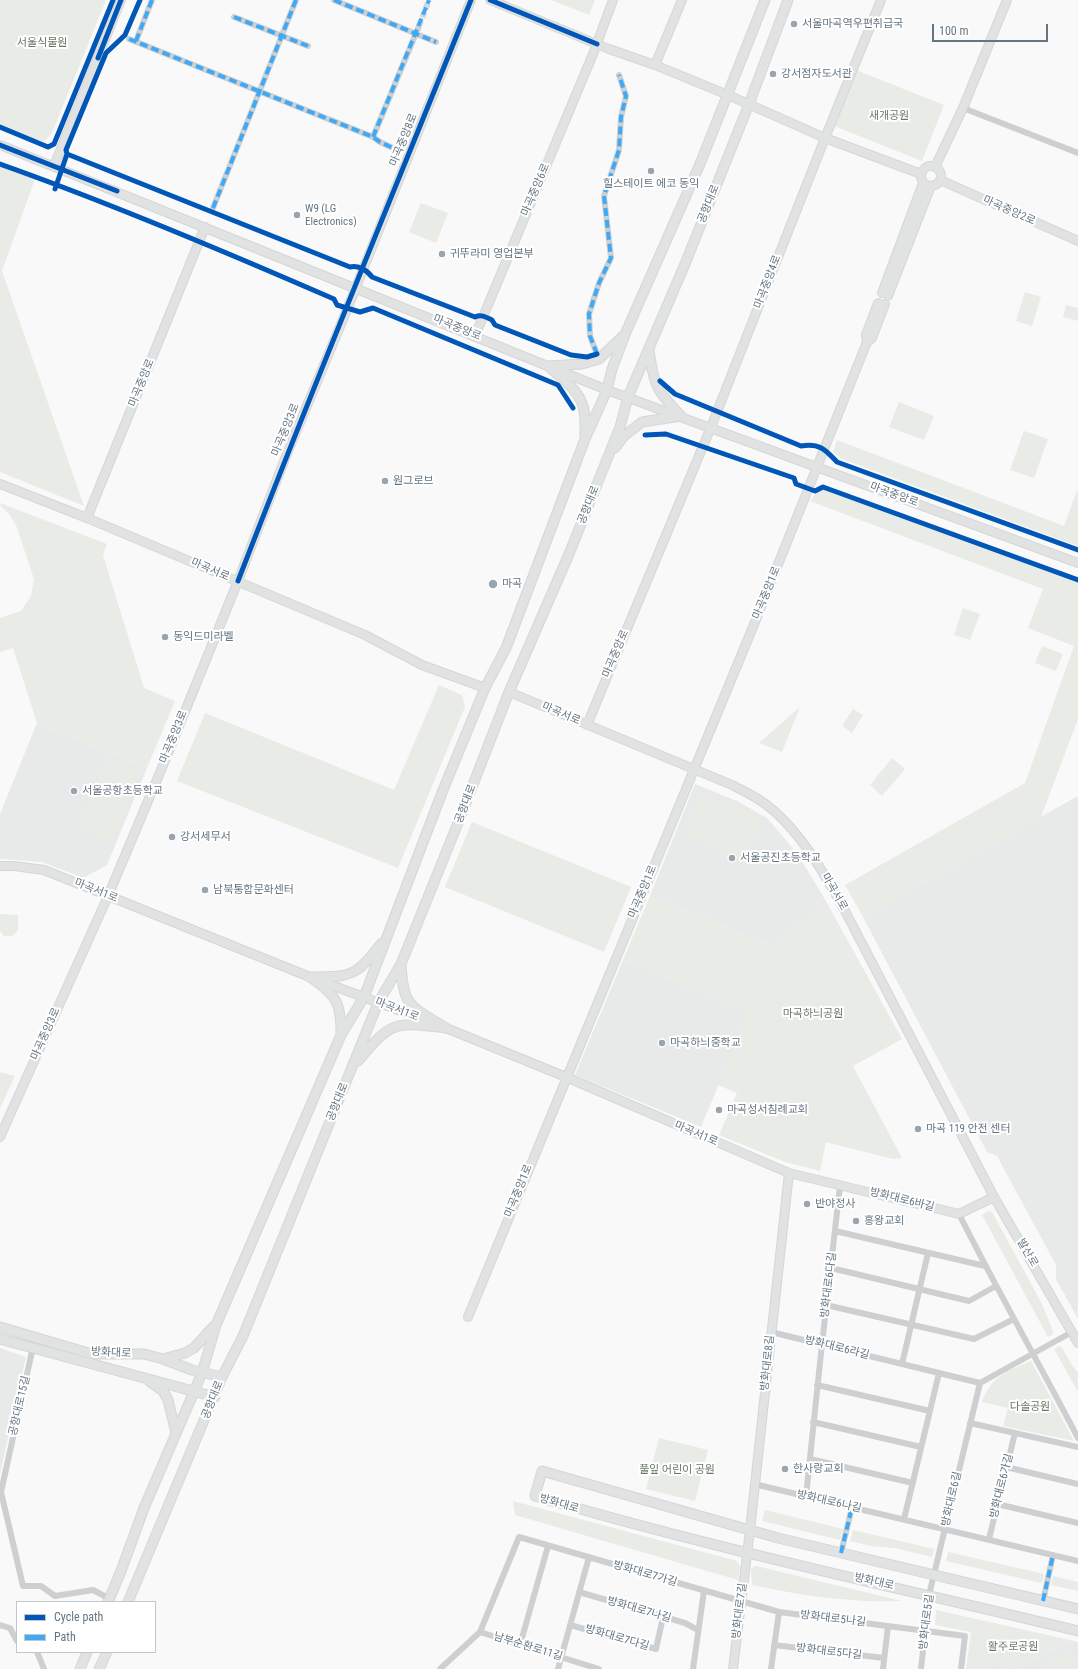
<!DOCTYPE html>
<meta charset="utf-8">
<style>
body{margin:0}
#map{position:relative;width:1078px;height:1669px;overflow:hidden;background:#f9f9f9;font-family:"Roboto Condensed",sans-serif}
canvas{display:block}
.legend{position:absolute;left:16px;top:1601px;width:140px;height:52px;box-sizing:border-box;background:#fff;border:1px solid #c1c8cd;margin:0;padding:5px 7px;list-style:none;font-size:12px;color:#657683}
.legend li{display:flex;align-items:center;gap:8px;height:20px}
.legend b{width:20px;border:1px solid #c1c8cd}
.scale{position:absolute;left:932px;top:24px;width:116px;height:18px;box-sizing:border-box;border:2px solid #657683;border-top:0;padding-left:5px;font-size:12px;line-height:14px;white-space:nowrap;color:#657683;-webkit-text-stroke:3px #fff;paint-order:stroke}
</style>
<div id="map">
<canvas width="1078" height="1669"></canvas>
<ul class="legend">
<li><b style="height:5px;background:#0057b8"></b>Cycle path</li>
<li><b style="height:5px;background:#3fa9f5"></b>Path</li>
</ul>
<div class="scale">100 m</div>
</div>
<script>
const context = document.querySelector('canvas').getContext('2d');
context.lineJoin = 'round';
function fill(path, color) { context.fillStyle = color; context.fill(path, 'evenodd'); }
function strokePath(path, color, width, dash) { context.strokeStyle = color; context.lineWidth = width; context.lineCap = dash ? 'butt' : 'round'; context.setLineDash(dash || []); context.stroke(path); }
function label(font, color, halo, rows, align = 'center') {
  context.font = font + ' "Roboto Condensed","Noto Sans KR",sans-serif'; context.lineWidth = 4; context.setLineDash([]); context.textBaseline = 'middle'; context.strokeStyle = halo; context.fillStyle = color; for (const [text, x, y, turn = 0] of rows) {
    context.save(); context.translate(x, y); context.rotate((+turn || 0) * Math.PI / 180); context.textAlign = isNaN(turn) ? turn : align; if (halo) context.strokeText(text, 0, 0); context.fillText(text, 0, 0); context.restore();
  }
}
fill(new Path2D(`
 M37,723l110,45 -40,97 -24,13 -41,-16 -42,-3v-45z
 M695,784l42,17 30,17 23,27 18,26 19,32 -54,43 -123,-50z
 M1078,796v523l-22,-40v-14l-59,-109 -10,-4 -124,-235z
 M623,960l126,52 -48,115 -126,-52z
 M0,1348l26,9 -26,117z
 M1070,1640l8,2v27h-89v-8l29,8z`), '#e8e9e9');
fill(new Path2D(`
 M0,0h106l-54,133 -7,8 -9,-1 -36,-14z
 M551,0h44l-6,15z
 M856,70l88,35 -22,56 -88,-35z
 M0,163l36,13 -34,95 82,235 -84,-34z
 M421,203l27,10 -12,30 -27,-11z
 M1025,292l16,5 -9,29 -16,-5z
 M1066,305l12,3v13l-15,-4z
 M899,402l35,14 -10,24 -35,-13z
 M1024,431l24,8 -14,39 -24,-8z
 M837,440l227,86 14,-38v58l-236,-87 -9,-7z
 M819,489l12,1 247,92v137l-37,98 -178,100 -18,-32 180,-102 49,-137 -46,-18 15,-39 -233,-88z
 M0,503l107,41 -4,11 41,133 31,13 -28,67 -110,-45 -24,-75 -13,4v-34l21,-7 10,-15 3,-17 -18,-54 -7,-11 -9,-9z
 M963,608l17,6 -10,26 -16,-5z
 M1042,646l21,8 -7,17 -21,-8z
 M439,685l23,10 3,12 -67,161 -221,-87 28,-68 189,77z
 M800,707l-18,45 -23,-9z
 M853,709l10,6 -11,18 -10,-7z
 M105,757l36,15 -29,70 -36,-15z
 M892,758l13,11 -23,27 -12,-11z
 M700,792l63,25 -17,43 -63,-25z
 M472,822l159,65 -27,65 -159,-65z
 M650,896l123,50 54,-43 75,136 -49,27 49,92 -9,1 -67,-17 -6,29 -35,-9 -66,-27 18,-42 -19,-8 30,-73 -125,-52z
 M0,914l18,1v15l-6,6h-8l-4,-5z
 M0,1072l15,4 -15,32z
 M988,1211l4,1 49,90 12,29v3l-5,3 -66,-122z
 M1059,1346l3,2 10,17 6,8v19l-24,-43z
 M1031,1361l43,80 -71,-15 5,-18 -26,-6c9,-26 26,-31 49,-41z
 M659,1438l49,12 -13,51 -49,-12z
 M513,1501l224,60 3,5 -2,14 -223,-65z
 M765,1510l78,19 -3,11 -78,-19z
 M853,1530l81,19 -2,8 -37,-9 -24,-2 -21,-5z
 M948,1552l96,22 -2,9 -96,-22z
 M756,1566l146,35c-16,0 -33,1 -49,-1 -34,-2 -68,-8 -101,-15l-1,-17z
 M1053,1576l25,6v9l-27,-6z
 M936,1609v1l134,30 -52,29 -29,-8v8h-23l5,-37 -36,-7z
 M1072,1650l6,11v8h-40z`), '#e8ebe6');
strokePath(new Path2D(`
 M419,26l10,-26`), '#d4d8dc', 6, [6, 3]);
const secondary = new Path2D(`
 M490,0l119,49 46,16 73,30 97,43 96,36
 M655,65l27,-65
 M0,145l607,245 471,173
 M921 176a10 10 0 1 1 20 0a10 10 0 1 1-20 0Z
 M54,166l67,-166
 M935,167l28,-59 44,-108
 M940,180l138,61
 M882,293l41,-110
 M888,296l43,-110
 M475,336l118,-282 20,-54
 M867,342l-1,-7 12,-32
 M0,484l87,34 278,117 57,30 63,23
 M87,518l118,-291
 M509,692l223,93c10,5 20,10 29,16 36,24 63,72 83,108l150,288 84,146
 M587,725l124,-298 114,-289 56,-138
 M0,866h14l30,4 266,107 136,51 120,49 223,96 170,41 35,-17
 M0,1137l108,-241 56,-133 74,-182 48,-125 58,-139 127,-317
 M468,1317l287,-695 112,-280 5,-4 13,-34
 M733,1669l17,-139 39,-357`);
const primary = new Path2D(`
 M649,350c5,36 7,40 32,66
 M548,366l34,-2 17,-5 24,-23
 M548,366c11,10 27,21 33,35 5,10 4,23 4,34
 M615,448l9,-12 18,-14 39,-6
 M401,964c2,41 8,42 42,62
 M310,977c15,-1 35,2 48,-8 9,-6 16,-17 23,-25
 M310,977c26,18 31,24 31,57
 M358,1061c34,-41 37,-39 88,-33
 M0,1327l92,27h52l19,5 29,11 30,7
 M0,1339l215,58
 M163,1359l22,-6 9,-5 19,-21
 M149,1381l14,10 5,9 8,33
 M108,1602l13,-31 23,-63 58,-135 14,-48 125,-290 23,-38 79,-207 42,-102 21,-40 79,-209 22,-49 5,-21 14,-37 74,-168 65,-164
 M128,1602l94,-225 21,-41 135,-333 23,-39 61,-151 47,-121 60,-138 51,-127 8,-30 57,-133 64,-160 39,-104
 M1078,1609l-300,-71 -236,-67 -7,25c179,53 362,91 543,135
 M80,1669l7,-17
 M99,1669l8,-17`);
strokePath(secondary, '#d5d6d7', 10);
strokePath(primary, '#d5d6d7', 11);
strokePath(new Path2D(`
 M334,0l102,42
 M234,17l74,29
 M129,39l244,98 7,5 13,6
 M136,41l16,-41
 M963,108l115,45
 M373,137l46,-111
 M213,208l83,-208
 M597,354l-7,-18 -1,-22 10,-31 12,-25 -7,-62 15,-46 2,-33 5,-21 -7,-21
 M959,1214c38,76 80,149 119,224
 M835,1231l150,35
 M831,1268l138,33 27,-15
 M826,1305l148,34 40,-20
 M771,1332l209,51
 M33,1347l-32,145 22,94h18l14,10 38,-6 17,9
 M902,1364l26,-111
 M817,1385l113,26
 M813,1422l108,25
 M970,1423l108,24
 M810,1459l103,24
 M1006,1467l72,17
 M754,1484l324,77
 M806,1496l16,-152 18,-158
 M997,1504l81,19
 M904,1519l35,-146
 M989,1539l26,-106
 M841,1553l11,-46
 M579,1592l106,31 13,7
 M1043,1601l10,-46
 M0,1625l10,3 7,13
 M570,1625l86,24 7,-32
 M480,1632l119,37
 M520,1645l28,-99
 M774,1645l110,13
 M37,1652l7,17
 M440,1669l40,-37 39,-95 260,75 186,24 -4,33
 M558,1669l31,-112
 M693,1669l11,-78
 M771,1669l8,-57
 M883,1669l5,-43
 M921,1669l8,-74 51,-212 92,-51`), '#cecfd0', 6);
strokePath(secondary, '#e1e2e2', 8);
strokePath(primary, '#e1e2e2', 9);
strokePath(new Path2D(`
 M334,0l102,42
 M234,17l74,29
 M129,39l244,98 7,5 13,6
 M136,41l16,-41
 M373,137l56,-137
 M213,208l83,-208
 M597,354l-7,-18 -1,-22 10,-31 12,-25 -7,-62 15,-46 2,-33 5,-21 -7,-21
 M841,1553l11,-46
 M1043,1601l10,-46`), '#3fa9f5', 4, [8, 4]);
strokePath(new Path2D(`
 M490,0l107,44
 M98,58l23,-58
 M0,127l48,20 6,-3 59,-144
 M0,145l117,46
 M67,154l283,113c8,-2 17,3 22,10l103,40c6,-3 11,0 17,3l3,5 76,30 16,2 10,-3
 M0,164c113,40 224,87 334,135l3,6 23,7 13,-4 185,77 15,23
 M55,189l12,-35 -1,-4 40,-97 19,-18 15,-35
 M660,381l15,13 126,52c18,-3 24,3 36,16l241,88
 M645,435l21,-1 128,44 2,6 19,7 8,-4 255,93
 M238,581c75,-195 155,-387 233,-581`), '#0057b8', 5);
for (const [x, y, r, color] of [
 [794,24,4,"#99a4ac"],
 [773,74,4,"#99a4ac"],
 [651,171,4,"#99a4ac"],
 [297,215,4,"#99a4ac"],
 [442,254,4,"#99a4ac"],
 [385,481,4,"#99a4ac"],
 [493,584,5,"#99a4ac"],
 [165,637,4,"#99a4ac"],
 [74,791,4,"#99a4ac"],
 [172,837,4,"#99a4ac"],
 [732,858,4,"#99a4ac"],
 [205,890,4,"#99a4ac"],
 [662,1043,4,"#99a4ac"],
 [719,1110,4,"#99a4ac"],
 [918,1129,4,"#99a4ac"],
 [807,1204,4,"#99a4ac"],
 [856,1221,4,"#99a4ac"],
 [785,1469,4,"#99a4ac"]
]) { const dot = new Path2D(); dot.arc(x, y, r, 0, 2 * Math.PI); context.fillStyle = color; context.fill(dot); strokePath(dot, '#fff', 1.5); }
label('11px', '#657683', '#fff', [
 ["서울마곡역우편취급국",802,24],
 ["강서점자도서관",781,74],
 ["힐스테이트 에코 동익",651,184,"center"],
 ["W9 (LG",305,209],
 ["Electronics)",305,222],
 ["귀뚜라미 영업본부",450,254],
 ["원그로브",393,481],
 ["마곡",502,584],
 ["동익드미라벨",173,637],
 ["서울공항초등학교",82,791],
 ["강서세무서",180,837],
 ["서울공진초등학교",740,858],
 ["남북통합문화센터",213,890],
 ["마곡하늬중학교",670,1043],
 ["마곡성서침례교회",727,1110],
 ["마곡 119 안전 센터",926,1129],
 ["반야정사",815,1204],
 ["흥왕교회",864,1221],
 ["한사랑교회",793,1469]
], 'left');
label('11px', '#687a64', '#fff', [
 ["서울식물원",42,43],
 ["새개공원",889,116],
 ["마곡하늬공원",813,1014],
 ["다솔공원",1030,1407],
 ["풀잎 어린이 공원",677,1470],
 ["활주로공원",1013,1647]
]);
label('11px', '#657683', '#fff', [
 ["마곡중앙8로",404,140,-68],
 ["마곡중앙6로",536,190,-67],
 ["공항대로",709,204,-68],
 ["마곡중앙2로",1009,211,24],
 ["마곡중앙4로",768,282,-69],
 ["마곡중앙로",457,328,22],
 ["마곡중앙로",142,383,-68],
 ["마곡중앙3로",286,430,-68],
 ["마곡중앙로",894,495,20],
 ["공항대로",589,505,-68],
 ["마곡서로",210,570,23],
 ["마곡중앙1로",767,593,-68],
 ["마곡중앙로",616,654,-67],
 ["마곡서로",561,714,23],
 ["마곡중앙3로",174,737,-68],
 ["공항대로",466,804,-69],
 ["마곡서1로",96,891,22],
 ["마곡중앙1로",643,892,-67],
 ["마곡서로",834,892,60],
 ["마곡서1로",397,1010,21],
 ["마곡중앙3로",46,1034,-66],
 ["공항대로",338,1102,-68],
 ["마곡서1로",696,1134,23],
 ["마곡중앙1로",519,1191,-68],
 ["방화대로6바길",902,1200,14],
 ["발산로",1027,1253,60],
 ["방화대로6다길",829,1285,-83],
 ["방화대로6라길",837,1348,14],
 ["방화대로",111,1353,3],
 ["방화대로8길",768,1363,-84],
 ["공항대로",213,1400,-68],
 ["공항대로15길",20,1406,-77],
 ["방화대로6가길",1002,1486,-76],
 ["방화대로6길",952,1499,-77],
 ["방화대로6나길",829,1502,13],
 ["방화대로",559,1504,16],
 ["방화대로7가길",645,1574,16],
 ["방화대로",874,1582,13],
 ["방화대로7나길",639,1610,16],
 ["방화대로7길",740,1611,-83],
 ["방화대로5나길",833,1619,7],
 ["방화대로5길",927,1622,-83],
 ["방화대로7다길",617,1638,16],
 ["남부순환로11길",528,1647,17],
 ["방화대로5다길",829,1652,7]
]);
</script>
